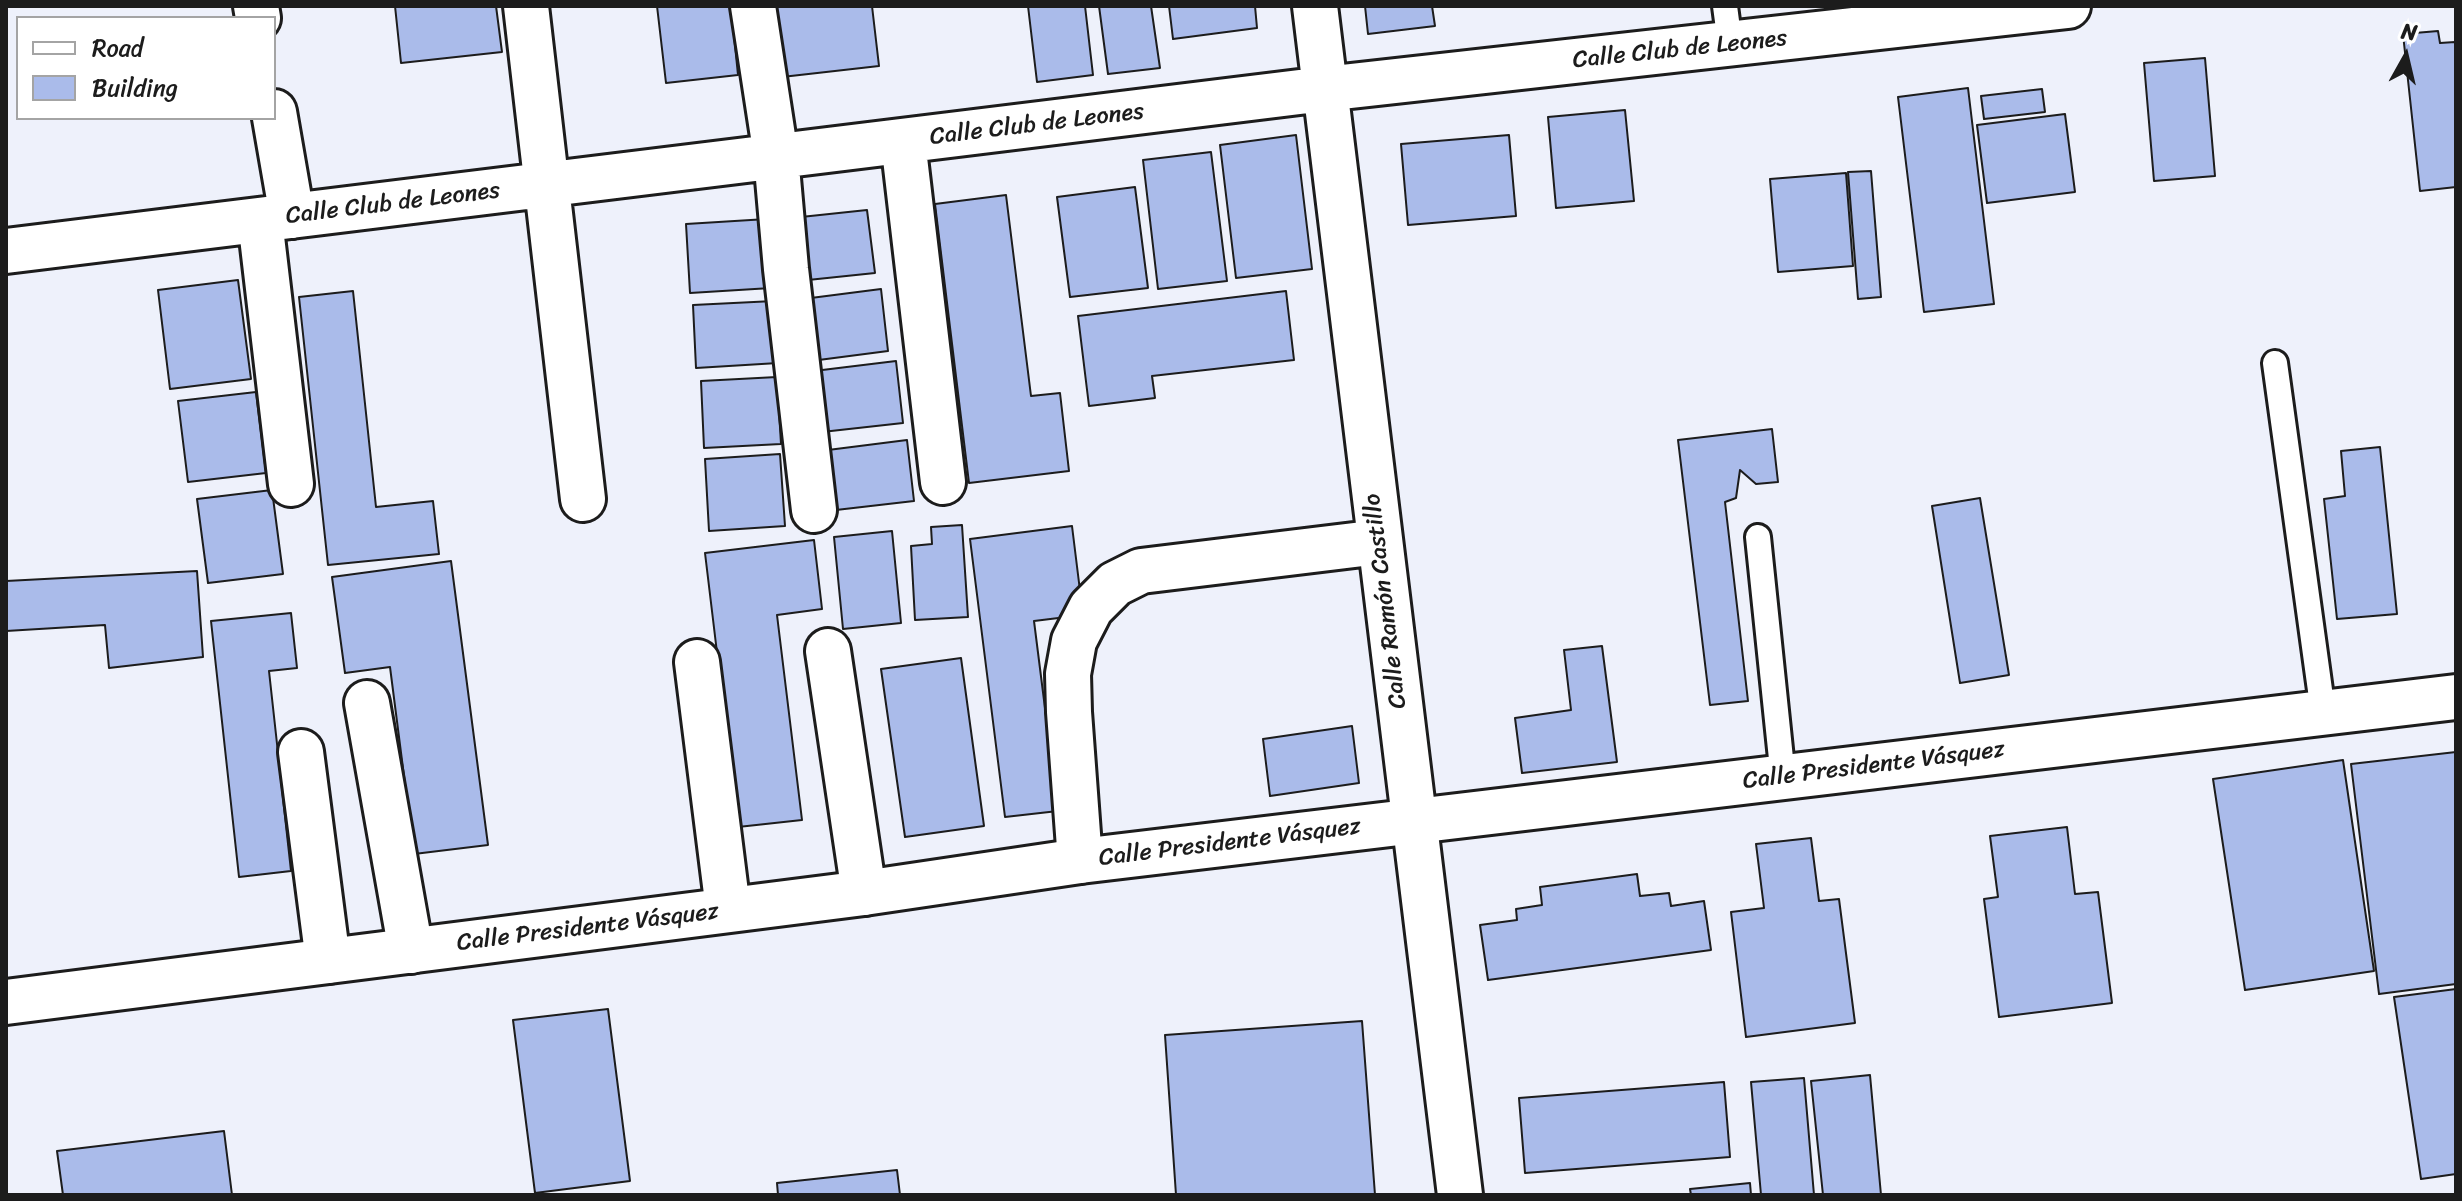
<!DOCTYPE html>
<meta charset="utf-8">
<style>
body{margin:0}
#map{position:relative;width:2462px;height:1201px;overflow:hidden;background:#eef1fb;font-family:Sriracha,sans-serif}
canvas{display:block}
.frame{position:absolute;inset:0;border:8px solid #1c1c1c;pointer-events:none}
.legend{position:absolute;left:16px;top:16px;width:260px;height:104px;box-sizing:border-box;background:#fff;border:2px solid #a4a4a4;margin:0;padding:10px 14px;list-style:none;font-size:24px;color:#1c1c1c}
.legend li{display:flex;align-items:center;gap:16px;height:40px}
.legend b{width:40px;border:2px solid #a4a4a4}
.north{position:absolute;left:2366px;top:16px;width:80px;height:80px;-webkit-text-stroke:6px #fff;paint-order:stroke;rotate:8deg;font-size:22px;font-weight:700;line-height:32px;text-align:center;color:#1c1c1c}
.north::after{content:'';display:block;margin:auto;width:28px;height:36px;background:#1c1c1c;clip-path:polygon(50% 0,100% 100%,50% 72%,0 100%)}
</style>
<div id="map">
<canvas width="2462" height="1201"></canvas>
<div class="frame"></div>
<ul class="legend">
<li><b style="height:10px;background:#fff"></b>Road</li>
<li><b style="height:22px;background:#aabbea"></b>Building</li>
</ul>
<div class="north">N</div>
</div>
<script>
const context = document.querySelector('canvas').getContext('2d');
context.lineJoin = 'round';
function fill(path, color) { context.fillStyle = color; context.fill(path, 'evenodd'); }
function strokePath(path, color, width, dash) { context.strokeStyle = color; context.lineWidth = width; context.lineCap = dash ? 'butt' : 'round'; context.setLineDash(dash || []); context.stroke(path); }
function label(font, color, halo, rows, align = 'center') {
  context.font = font + ' Sriracha,sans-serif'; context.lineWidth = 6; context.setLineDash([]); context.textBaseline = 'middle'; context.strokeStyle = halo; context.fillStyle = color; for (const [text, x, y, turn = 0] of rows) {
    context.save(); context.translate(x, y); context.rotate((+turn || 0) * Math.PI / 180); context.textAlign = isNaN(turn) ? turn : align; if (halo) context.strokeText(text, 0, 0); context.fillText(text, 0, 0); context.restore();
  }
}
const building = new Path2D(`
 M395,6h101l6,46 -101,11z
 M657,6h74l7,69 -72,8z
 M774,6h98l7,60 -97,11z
 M1028,6h57l8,69 -56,7z
 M1099,6h52l9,62 -52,6z
 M1169,6h86l2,22 -84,11z
 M1365,6h67l3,20 -67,8z
 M2438,31l2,12 15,-1 1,145 -36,4 -17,-157z
 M2205,58l10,118 -61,5 -10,-118z
 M1968,88l26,216 -70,8 -26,-215z
 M2042,89l3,23 -61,7 -3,-23z
 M1625,110l9,91 -78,7 -8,-91z
 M2065,114l10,78 -88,11 -10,-78z
 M1296,135l16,134 -76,9 -16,-133z
 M1509,135l7,81 -108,9 -7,-81z
 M1211,152l16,129 -69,8 -15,-129z
 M1871,171l10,126 -23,2 -10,-127z
 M1846,173l7,93 -75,6 -8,-93z
 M1135,187l13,101 -78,9 -13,-100z
 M1006,195l25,201 29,-3 9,78 -100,12 -34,-279z
 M867,210l8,63 -67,7 -7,-63z
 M767,219l4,69 -81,5 -4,-69z
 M238,280l13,99 -81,10 -12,-99z
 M881,289l7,62 -77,10 -8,-62z
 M353,291l23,216 57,-6 6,53 -111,11 -29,-268z
 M1286,291l8,69 -142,16 3,22 -66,8 -11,-90z
 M774,301l4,62 -82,5 -3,-63z
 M896,361l7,62 -81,9 -8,-61z
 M777,377l4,67 -77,4 -3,-67z
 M256,392l10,81 -78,9 -10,-81z
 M1772,429l6,53 -22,2 -16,-14 -4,28 -11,4 23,199 -38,4 -32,-265z
 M907,440l7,61 -78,9 -8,-60z
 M2380,447l17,167 -60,5 -13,-120 21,-3 -4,-45z
 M780,454l5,72 -76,5 -4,-72z
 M272,490l11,84 -75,9 -11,-84z
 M1980,498l29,177 -49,8 -28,-177z
 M962,525l6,92 -53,3 -4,-74 21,-2 -1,-17z
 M1072,526l11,89 -49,6 24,190 -53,6 -35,-278z
 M892,531l9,92 -58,6 -9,-92z
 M814,540l8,69 -45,6 25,205 -64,7 -33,-274z
 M451,561l37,284 -74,9 -24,-187 -45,6 -13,-96z
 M197,571l6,86 -94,11 -4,-43 -99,6v-50z
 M291,613l6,55 -28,3 22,200 -52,6 -28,-256z
 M1602,646l15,116 -95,11 -7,-55 56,-8 -7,-60z
 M961,658l23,168 -79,11 -24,-168z
 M1352,726l7,57 -89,13 -7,-57z
 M2456,752v232l-77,10 -28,-230z
 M2343,760l31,211 -129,19 -32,-211z
 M2067,827l8,67 23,-2 14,111 -113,14 -15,-118 14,-2 -8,-61z
 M1811,838l8,63 20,-2 16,124 -109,14 -15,-125 33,-4 -8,-64z
 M1637,874l3,22 29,-3 2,13 33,-5 7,49 -223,30 -8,-55 37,-5 -1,-11 26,-4 -2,-18z
 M2456,989v185l-35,5 -27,-182z
 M608,1009l22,172 -95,12 -22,-173z
 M1362,1021l13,174h-199l-11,-160z
 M1870,1075l11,120h-58l-12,-114z
 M1804,1078l10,117h-53l-10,-113z
 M1724,1082l6,75 -205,16 -6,-75z
 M224,1131l8,64h-169l-6,-44z
 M897,1170l3,25h-122l-1,-12z
 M1750,1183l1,12h-60l-1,-6z`);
fill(building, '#aabbea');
strokePath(building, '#1c1c1c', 2);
const service = new Path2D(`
 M1725,6l5,38
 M2275,363l48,349
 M1758,537l25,241`);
const minor = new Path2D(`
 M256,6l2,12
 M526,6l57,493
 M753,6l23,150 10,113 28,241
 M1315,6l145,1189
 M274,112l18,104
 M903,141l40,341
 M260,220l31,264
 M6,251l1318,-162 744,-83
 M828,651l36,242
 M697,662l31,247
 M367,703l44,248
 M301,752l27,209
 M1080,861l-11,-149 -1,-38 6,-33 17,-33 24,-24 26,-13 238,-29`);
const tertiary = new Path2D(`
 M6,1002l858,-109 216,-32 1376,-164`);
strokePath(service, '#1c1c1c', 30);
strokePath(minor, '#1c1c1c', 50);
strokePath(tertiary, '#1c1c1c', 50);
strokePath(service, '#fff', 24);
strokePath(minor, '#fff', 44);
strokePath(tertiary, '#fff', 44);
label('24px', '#1c1c1c', '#fff', [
 ["Calle Club de Leones",1680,50,-6],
 ["Calle Club de Leones",1037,125,-7],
 ["Calle Club de Leones",393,204,-7],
 ["Calle Ramón Castillo",1386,601,-97],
 ["Calle Presidente Vásquez",1874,766,-7],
 ["Calle Presidente Vásquez",1230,843,-7],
 ["Calle Presidente Vásquez",588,928,-7]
]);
</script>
